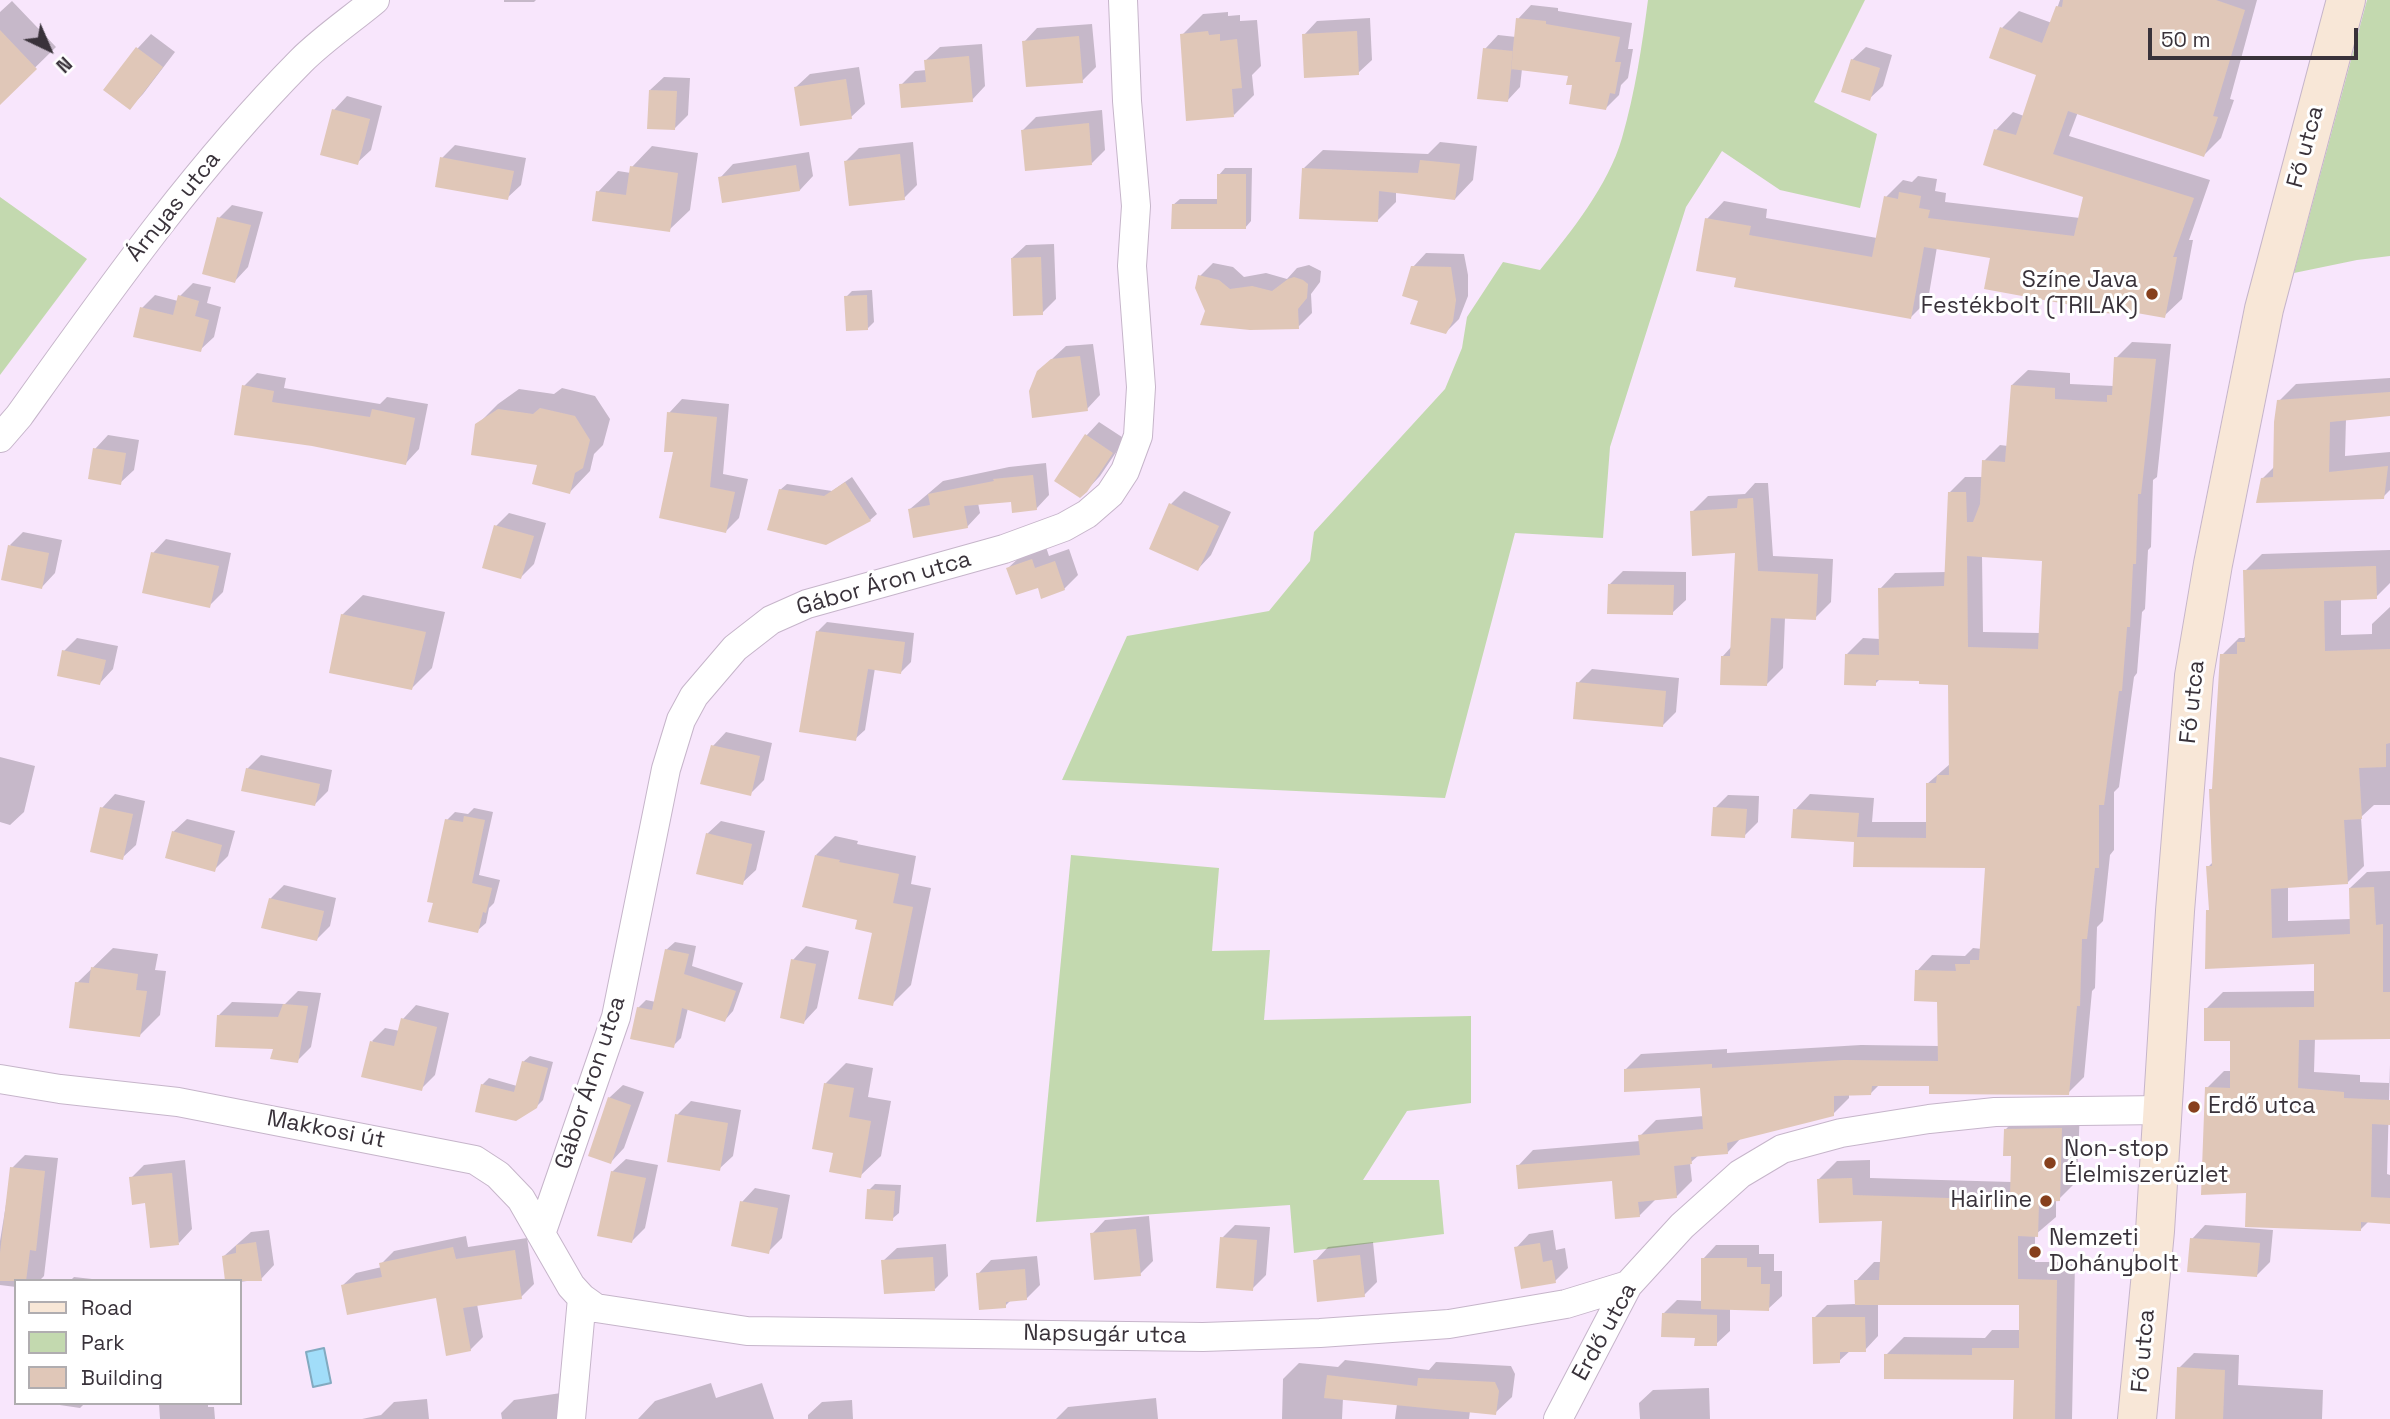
<!DOCTYPE html>
<meta charset="utf-8">
<style>
body{margin:0}
#map{position:relative;width:2390px;height:1419px;overflow:hidden;background:#f8e6fc;font-family:"Space Grotesk",sans-serif}
canvas{display:block}
.legend{position:absolute;left:14px;top:1279px;width:228px;height:126px;box-sizing:border-box;background:#fff;border:2px solid #b0adb0;margin:0;padding:9px 12px;list-style:none;font-size:21px;color:#39323a}
.legend li{display:flex;align-items:center;gap:14px;height:35px}
.legend b{width:35px;border:2px solid #b0adb0}
.north{position:absolute;left:14px;top:14px;width:70px;height:70px;-webkit-text-stroke:5px #fff;paint-order:stroke;rotate:136deg;font-size:19px;font-weight:700;line-height:28px;text-align:center;color:#39323a}
.north::after{content:'';display:block;margin:auto;width:24px;height:32px;background:#39323a;clip-path:polygon(50% 0,100% 100%,50% 72%,0 100%)}
.scale{position:absolute;left:2148px;top:28px;width:210px;height:32px;box-sizing:border-box;border:4px solid #39323a;border-top:0;padding-left:9px;font-size:21px;line-height:24px;white-space:nowrap;color:#39323a;-webkit-text-stroke:5px #fff;paint-order:stroke}
</style>
<div id="map">
<canvas width="2390" height="1419"></canvas>
<ul class="legend">
<li><b style="height:9px;background:#f8e7d7"></b>Road</li>
<li><b style="height:19px;background:#c3d9af"></b>Park</li>
<li><b style="height:19px;background:#e0c7b8"></b>Building</li>
</ul>
<div class="north">N</div>
<div class="scale">50 m</div>
</div>
<script>
const context = document.querySelector('canvas').getContext('2d');
context.lineJoin = 'round';
function fill(path, color) { context.fillStyle = color; context.fill(path, 'evenodd'); }
function strokePath(path, color, width, dash) { context.strokeStyle = color; context.lineWidth = width; context.lineCap = dash ? 'butt' : 'round'; context.setLineDash(dash || []); context.stroke(path); }
function label(font, color, halo, rows, align = 'center') {
  context.font = font + ' "Space Grotesk",sans-serif'; context.lineWidth = 6; context.setLineDash([]); context.textBaseline = 'middle'; context.strokeStyle = halo; context.fillStyle = color; for (const [text, x, y, turn = 0] of rows) {
    context.save(); context.translate(x, y); context.rotate((+turn || 0) * Math.PI / 180); context.textAlign = isNaN(turn) ? turn : align; if (halo) context.strokeText(text, 0, 0); context.fillText(text, 0, 0); context.restore();
  }
}
fill(new Path2D(`
 M1648,0h217l-51,102 63,32 -17,74 -80,-18 -58,-39 -36,56 -76,240 -7,91 -88,-5 -70,265 -383,-18 65,-144 142,-25 41,-50 4,-29 131,-143 17,-41 5,-31 36,-55 37,8c31,-38 68,-84 82,-132 13,-45 20,-92 26,-138z
 M2367,0h23v256l-33,4 -63,13z
 M0,197l87,62 -87,116z
 M1071,855l148,13 -7,83 58,-1 -6,70 207,-4v87l-64,8 -44,69h76l5,54 -150,19 -4,-48 -254,17z`), '#c3d9af');
const water = new Path2D(`
 M324,1348l7,35 -18,4 -7,-35z`);
fill(water, '#a1ddf9');
strokePath(water, '#82aac0', 2);
fill(new Path2D(`
 M504,0h32l-2,2h-30z
 M2060,0h197l-27,99 4,1 -13,38 -17,17 -126,-43 -9,24 141,44 -21,60h4l-11,59 -18,17 -47,-8 -5,4 -39,-9 -81,-46 -55,-10 -9,53 -17,17 -173,-41 -31,-57 17,-18 43,8 -1,9 111,20 9,-41 17,-17 9,2 6,-6 19,3 -2,12 11,2 -1,9 135,16 5,-23 -89,-65 17,-18 11,4 14,-42 -36,-46 17,-17 33,12z
 M12,1l44,46 -56,55v-90z
 M1531,5l27,3v3l74,12 -4,26h5l-5,29 -7,7 -2,10 -13,13 -32,-24 -4,-10 -48,-5 -2,18 -13,14 -22,-52 13,-14 18,2 2,-18z
 M1228,12v4l12,-1v6l17,-1 4,46 -9,9 2,20 -20,20 -52,-80 21,-21z
 M1370,18l2,42 -14,13 -54,-38 13,-14z
 M1092,24l4,43 -14,14 -58,-39 13,-14z
 M151,34l24,18 -32,42 -13,14 -24,-19 32,-41z
 M982,44l3,42 -13,14 -71,-15 14,-14 12,-1 -1,-10 14,-13z
 M1866,47l26,8 -9,31 -14,13 -17,-39z
 M859,67l6,37 -14,13 -55,-30 14,-13z
 M664,77l26,1 -2,37 -13,13 -25,-38z
 M347,96l35,10 -11,44 -14,13 -23,-53z
 M1102,110l3,40 -13,13 -69,-33 13,-13z
 M913,142l4,43 -13,13 -58,-37 13,-13z
 M1440,142l37,4 -4,34 -18,19 -59,-8v11l-19,19 -73,-53 19,-18 105,4z
 M455,145l71,13 -5,27 -14,13 -65,-40z
 M652,146l46,7 -8,57 -21,20 -71,-38 20,-21 13,2 1,-6z
 M809,152l4,24 -13,14 -80,-12 13,-14z
 M1225,168h27l-1,53 -6,7 -72,-23 7,-6h38l1,-24z
 M232,205l31,7 -15,55 -13,14 -16,-63z
 M1054,244l2,55 -14,14 -30,-55 14,-13z
 M1426,253l38,1 4,21v21l-9,23 -14,14 -25,-33 -7,-33z
 M1213,263l20,4 11,10 22,-4 21,6 10,-11 12,-3 12,6 -1,11 -9,12 1,19 -14,14 -98,-51z
 M193,283l18,4 -4,16 14,4 -7,30 -14,13 -58,-42 13,-13 23,6 2,-5z
 M872,290l2,32 -7,7 -21,-32 6,-6z
 M2132,342l39,2 -14,133 -4,3 -2,67 -3,3 -3,59 -3,3 -5,61 -3,4 -15,110 -5,5v58l-4,5 -7,66 -6,6 -2,61 -3,3 -8,86 -16,16 -137,-9h-51l-10,10h-21v4l-16,16 -91,23 -15,16 -28,2 -9,8 2,18 -16,16 -21,3 -16,16 -26,-37 -95,-13 15,-16 107,-9v-5l16,-16 48,-4 -2,-30 -77,-16 16,-16 86,-5v4l134,-8 78,1 -1,-46 -21,-29 15,-16 33,1 8,-8 9,1 5,-83 -131,-26 -61,-30 15,-16 64,4 -2,24h55v-38l23,-20 -1,-81 -28,-4 -40,-1 -6,6 -28,-30 16,-16 17,1v-50l15,-16 52,-1 2,-79 16,-16h18l1,-16 16,-16 8,1 4,-61 16,-15 42,3v11l44,2 2,-28zM1982,555l62,4 -4,74 -57,-1z
 M1093,344l7,51 -13,14 -49,-37 28,-26z
 M257,373l29,5 -2,10 96,16 7,-7 41,7 -9,45 -13,14 -94,-19 -68,-58z
 M2390,378v36l-44,5 -1,37 45,-4v38l-7,7 -121,-18 13,-13 4,-65 17,-17z
 M562,388l33,8 15,23 -7,26 -9,9 -4,17 -20,21 -31,-29 -62,-38 21,-21 21,-15 35,5z
 M682,399l47,5 -6,70 25,5 -9,39 -13,13 -50,-80 -7,-38z
 M1099,422l26,17 -25,37 -14,15v-55z
 M108,435l31,5 -5,30 -14,13 -25,-34z
 M1046,463l3,32 -13,14 -24,-9 -34,3 2,10 -13,14 -57,-18 33,-28 66,-14z
 M852,477l25,37 -7,6 -45,24 -45,-54 7,-6 45,7z
 M1755,483h13l5,73 60,3 -2,43 -16,16 -30,-1 -2,51 -16,16 -44,-28 9,-10 5,-95 -45,-39 16,-16 37,-2z
 M1184,491l47,21 -20,43 -13,14 -27,-65z
 M509,513l37,10 -12,41 -13,13 -25,-51z
 M23,532l39,8 -7,33 -13,14 -32,-42z
 M166,539l65,14 -8,39 -14,14 -56,-53z
 M1046,547l3,9 20,-7 9,26 -14,14 -25,-3 -31,-18 14,-13z
 M2390,550v33l-14,14 -35,1v37l31,-1v-10l18,-17v198h-16l-13,12 3,49 -17,17 -59,3v35l63,-2 -1,-31 17,-16 23,-1v166l-75,1 -1,34 46,3v7l29,1 1,-19 -3,110 3,1v47l-21,-1 -8,8 -113,-38 -41,-103 17,-17h8v-32l-26,-30 17,-17 93,-1v-29l-106,-53 -2,-42 6,-6 -3,-71 3,-3 8,-132 17,-17h5l2,-3 -1,-64 17,-17z
 M1623,571l63,1v28l-14,13 -62,-29z
 M363,595l82,17 -13,56 -21,21 -69,-74z
 M827,622l87,11 -3,29 -10,10 -26,-4 -10,62 -10,9 -38,-107z
 M77,638l41,8 -5,23 -13,14 -36,-32z
 M1592,669l87,9 -3,34 -14,14 -84,-43z
 M726,732l46,11 -8,37 -14,14 -37,-48z
 M261,755l71,15 -4,21 -13,13 -68,-35z
 M0,757l35,9 -11,46 -14,13 -10,-3z
 M115,794l30,7 -9,44 -14,13 -20,-50z
 M1728,795l31,1 -1,26 -14,14 -29,-28z
 M474,808l19,4 -14,63 21,5 -6,23 -5,5 -3,15 -9,8 -30,-111 8,-8 13,2z
 M187,819l48,12 -7,25 -14,14 -41,-38z
 M721,821l44,10 -9,39 -14,13 -35,-49z
 M835,836l23,5 -1,3 59,12 -5,28 20,4 -20,97 -19,19 -18,-73 -15,-13 -43,-63z
 M284,885l52,13 -6,28 -14,14 -46,-41z
 M675,942l21,4 -4,20 51,17 -10,28 -8,9 -37,-12 -7,30 -8,8 -35,-38 8,-8 10,2 10,-52z
 M806,946l23,5 -12,57 -13,14 -11,-62z
 M113,948l45,6 -3,16 11,1 -6,44 -21,21 -62,-53z
 M298,991l23,2 -10,54 -14,14 -79,-45 14,-14 53,2z
 M416,1005l33,8 -14,62 -14,14 -49,-48 13,-13 15,3 3,-12z
 M530,1056l23,6 -10,38 -7,7 -54,-22 7,-7 28,8 6,-24z
 M846,1063l27,5 -5,29 23,4 -10,55 -21,20 -25,-25 -10,-67z
 M623,1085l21,7 -20,56 -13,14 -2,-64z
 M691,1101l50,9 -8,46 -14,13 -42,-54z
 M2080,1110l-3,71 -18,18h-3v18l-21,18v27h40l-3,157h-57l1,-41 -130,-23 18,-18 81,1 7,-8h28l1,-27h-143v33l-13,14h-14l-12,11 -25,-43 13,-13 29,-1v-23l18,-19h8l2,-43 -65,-40 18,-18 33,-1v18l142,4 1,-27 -7,-26 18,-18z
 M25,1155l33,3 -14,118 -5,5h-23v6l-16,-2v-44l12,-73z
 M626,1159l32,6 -13,63 -13,13 -20,-69z
 M185,1160l7,69 -13,14 -48,-65 13,-13z
 M875,1184l26,1 -2,28 -7,6 -23,-29z
 M755,1188l35,7 -8,43 -14,14 -26,-50z
 M1149,1216l4,45 -13,13 -48,-40 13,-14z
 M1235,1225l35,2 -4,48 -14,14 -30,-51z
 M2205,1225l68,5 -3,32 -13,13 -65,-36z
 M269,1230l5,35 -13,14 -21,3 -16,-26 27,-24z
 M1553,1230l3,20 9,-2 3,20 -13,13 -39,-33 13,-14z
 M466,1236l2,11 59,-9 7,46 -13,13 -44,7 6,33 -13,13 -33,-54 -94,-11 13,-12 26,-6 -1,-3 13,-13z
 M1373,1242l4,40 -13,13 -49,-34 13,-14z
 M946,1244l2,32 -13,13 -52,-28 14,-13z
 M1716,1245h43v9h15v17h8v25l-14,13 -38,-1v23l-14,13 -20,-8 -33,-22 14,-14 26,1v-42z
 M1037,1256l3,29 -14,14 -15,1 -6,6 -27,-32 13,-14z
 M74,1277l18,2v2h-22z
 M2194,1353l45,2 -1,30 85,5 -1,29h-145l2,-51z
 M1345,1360l84,10 7,-8 75,4 4,8 -3,23 -17,16 -25,-2 -1,8h-74l2,-15 -54,-6 -1,21h-60l1,-40 16,-16 39,4z
 M711,1383l5,15 46,-15 12,36h-136l17,-18z
 M1709,1388l1,31h-70l-1,-16 14,-13z
 M561,1393l-3,26h-56l-1,-6 13,-13z
 M1156,1398l2,21h-102l12,-12z
 M427,1399l2,20h-67l19,-4 13,-13z
 M852,1400l1,19h-45v-4l14,-13z
 M46,1403h39l-5,5z
 M159,1403h49v4h6l1,12h-55z`), '#0003');
fill(new Path2D(`
 M2063,0h153l29,10 -32,106 5,1 -14,40 -136,-46 -15,43 141,44 -21,59h4l-12,61 -51,-9 -1,5 -42,-6v-3l-87,-16 6,-31 -66,-11 -13,72 -177,-32 2,-9 -40,-7 9,-53 46,8 -2,9 123,22 12,-61 14,3 1,-7 22,4 -2,12 11,2 -2,8 146,18 9,-39 -100,-32 11,-36 22,6 20,-60 -47,-17 11,-31 42,16 14,-37 6,1z
 M1516,18l30,3v3l74,13 -5,25h6l-6,32 -5,-1 -4,17 -37,-6 3,-19h-6l2,-9 -57,-7z
 M0,30l37,39 -37,36z
 M1208,31l1,4 11,-1v7l17,-2 5,49 -10,1 2,28 -48,4 -6,-87z
 M1357,31l2,44 -55,3 -2,-44z
 M1079,36l4,47 -57,4 -4,-46z
 M136,47l27,20 -33,43 -27,-20z
 M1483,48l30,3 -5,51 -31,-3z
 M969,56l4,46 -72,6 -2,-24 27,-2 -2,-22z
 M1851,59l29,9 -10,33 -29,-9z
 M846,79l6,40 -52,7 -6,-39z
 M649,90l28,1 -2,39 -28,-1z
 M332,109l38,10 -12,46 -38,-10z
 M1089,123l3,42 -67,6 -4,-41z
 M900,154l5,46 -56,6 -5,-45z
 M440,157l74,14 -6,29 -73,-13z
 M1420,160l40,4 -5,36 -76,-9 -1,31 -79,-3 3,-51 116,5z
 M796,165l4,26 -78,12 -4,-26z
 M630,166l48,7 -8,59 -78,-11 4,-30 30,4z
 M1217,174h29v55h-75l1,-25h45z
 M217,217l34,8 -16,58 -33,-9z
 M1041,257l2,58 -30,1 -2,-58z
 M1411,266l40,1 5,33 -3,21 -7,13 -36,-10 8,-23 -16,-5z
 M1198,275l21,5 11,9 22,-3 20,5 16,-12 6,-2 9,3 5,4 -1,14 -9,11 1,20 -49,1 -50,-5 5,-14 -10,-23z
 M178,295l21,6 -4,15 14,4 -8,32 -68,-15 7,-30 33,8z
 M867,295l1,35 -22,1 -2,-35z
 M1080,356l8,55 -56,7 -3,-27 8,-20 14,-12z
 M2114,357l42,2 -15,135h-3l-2,70h-3l-3,63h-3l-5,64h-3l-15,114h-5v63h-4l-8,71h-5l-2,67h-3l-8,89 -140,-1v-8h-57l-1,9 -37,1v20l-107,27 1,11 -37,3 1,7 -18,2 3,32 -39,4 2,15 -25,2 -3,-38 -94,8 -2,-24 124,-10 -2,-20 65,-6 -3,-41 -76,4v-23l88,-5v4l132,-8 94,1 -1,-59 -23,-1 1,-31 41,1 -1,-7h15v-4h9l6,-92 -132,-1 1,-25 -63,-4 2,-29 66,4 -2,24 69,1v-55h10l1,-8h12l-1,-90 -29,-1v-3l-43,-1v6l-32,-1 1,-31 34,1 -1,-67 66,-2 4,-94h18l1,30h6l7,-18 2,-44 23,2 6,-77 44,3v11l52,3v-7h5zM1967,556l75,5 -4,88 -70,-2z
 M242,385l32,6 -2,11 98,15 2,-8 43,9 -9,47 -94,-19 -78,-11z
 M2390,392v24l-60,6 -1,50 59,-6 -4,33 -128,4 5,-25 12,-1 1,-55 3,-22z
 M540,408l35,8 15,24 -7,28 -8,5 -5,21 -38,-10 5,-19 -66,-10 4,-31 23,-15 35,5z
 M667,412l50,5 -7,70 25,5 -9,41 -67,-15 14,-66h-9z
 M1085,434l28,19 -26,39 -7,6 -26,-17z
 M93,448l33,5 -5,32 -33,-6z
 M1033,475l4,35 -25,3 -1,-11 -47,4 4,22 -55,10 -5,-29 22,-4 -2,-11 66,-13 -1,-2z
 M845,482l26,39 -45,24 -59,-15 12,-41 45,7z
 M1753,498l5,73 60,3 -2,46 -45,-2 -4,68 -47,-1 1,-29h9l5,-103 -43,3 -2,-45 47,-3 1,-9z
 M1169,503l50,23 -21,45 -49,-22z
 M494,525l40,11 -13,43 -39,-11z
 M8,545l41,8 -7,36 -41,-9z
 M151,552l68,14 -9,42 -68,-15z
 M1032,559l3,9 20,-7 10,29 -24,9 -3,-11 -22,7 -10,-27z
 M2376,566l1,33 -53,2 1,50 65,-2v94l-4,1v23l-27,1 3,51 -18,1 4,64 -77,5 1,49 78,-4 -1,-46 25,-1 2,38 7,-1v68h7v47l-91,1 -1,48 46,4v6l46,2v25l-18,-1 -1,73 19,1v26l-29,-2v9l-116,-4 1,-34 -45,2 4,-108 25,1v-47h-26v-33l110,-1v-43l-109,5 1,-59h3l-3,-44h6l-3,-77h3l8,-135h17v-12h8l-2,-72z
 M1608,584l66,1 -1,30 -66,-1z
 M341,614l85,18 -14,58 -83,-17z
 M816,631l89,11 -4,32 -33,-5 -12,72 -57,-9z
 M62,650l44,10 -6,25 -43,-9z
 M1576,682l90,9 -3,36 -90,-8z
 M711,745l49,11 -9,40 -51,-12z
 M246,768l74,16 -5,22 -74,-15z
 M100,807l33,7 -10,46 -33,-8z
 M1713,807l34,2 -2,29 -34,-2z
 M464,816l21,4 -13,63 20,5 -6,25 -3,-1 -5,21 -50,-11 5,-19 -6,-1 18,-83 18,3z
 M172,831l50,14 -7,27 -50,-14z
 M706,833l46,11 -9,41 -47,-11z
 M815,855l25,5 -1,2 60,12 -6,29 20,4 -20,99 -35,-7 14,-66 -17,-4 2,-9 -55,-13z
 M269,898l55,13 -7,30 -56,-13z
 M665,949l24,5 -5,20 52,17 -11,31 -43,-14 -8,40 -44,-9 7,-32 15,3z
 M791,959l25,5 -12,60 -24,-6z
 M91,967l47,7 -2,16 11,1 -7,46 -71,-9 6,-46 14,1z
 M283,1004l25,2 -10,57 -28,-4 3,-10 -58,-2 2,-32 61,2z
 M401,1018l36,9 -15,64 -61,-14 9,-36 24,5z
 M522,1061l26,7 -11,40 -21,13 -41,-9 6,-28 33,8z
 M824,1083l30,5 -5,29 22,4 -10,57 -32,-6 4,-19 -21,-4z
 M608,1097l23,8 -20,59 -23,-8z
 M675,1114l53,9 -8,48 -53,-9z
 M2062,1128l-2,73 -21,1 -1,35 -20,-1v43l39,1 -2,139h-42l1,-39 -130,-1v-25l88,1v-7h47v-43h-164l-1,-25h25l3,-59 -63,2 -2,-44 35,-1 1,17 157,5 1,-44h-8l1,-27z
 M10,1167l35,4 -9,80 -6,-1 -4,31h-26v-28z
 M611,1171l35,7 -14,65 -35,-7z
 M172,1173l7,72 -29,3 -5,-45 -13,2 -3,-28z
 M867,1189l28,2 -2,30 -28,-2z
 M740,1201l38,7 -9,46 -38,-8z
 M1136,1229l5,47 -47,4 -4,-47z
 M1220,1237l37,3 -4,51 -37,-3z
 M2190,1238l70,5 -3,34 -70,-5z
 M256,1242l6,39h-37l-3,-25 14,-3v-8z
 M1540,1243l3,19 9,-2 4,23 -35,6 -7,-42z
 M453,1247l3,12 59,-9 7,49 -59,9 8,43 -25,5 -10,-58 -89,17 -6,-30 41,-8 -3,-14z
 M1360,1255l5,42 -48,5 -4,-42z
 M933,1257l2,34 -51,3 -3,-34z
 M1701,1258h46v9h14v17h9l-1,27 -68,-2z
 M1025,1269l2,31 -21,2v6l-27,2 -3,-37z
 M1662,1313l55,2v31h-23l1,-8 -34,-1z
 M1812,1317h53l1,35h-26v11l-27,1z
 M2177,1367l48,3 -2,49h-48z
 M1327,1375l90,11 1,-8 77,4 4,9 -3,24 -172,-17z`), '#e0c7b8');
const street = new Path2D(`
 M0,438l19,-22c88,-123 175,-247 282,-355 22,-22 50,-41 74,-61
 M0,1079l60,10 118,13 297,58 23,15 23,24 50,87 11,12 14,10 151,23 456,6 117,-4 129,-9 117,-20 62,-19
 M541,1234l75,-217 50,-248 15,-49 13,-24 41,-48 36,-28 36,-16 197,-55 60,-22 23,-13 23,-20 15,-23 13,-35 3,-49 -9,-121 4,-60 -9,-105 -4,-101
 M571,1419l11,-121
 M1558,1419l70,-134 54,-59 58,-52 42,-25 59,-16 88,-14 66,-7 169,-2`);
const secondary = new Path2D(`
 M2137,1419l18,-188 20,-320 19,-235 19,-112 51,-255 82,-309`);
strokePath(street, '#c6b5ca', 30);
strokePath(secondary, '#c6b5ca', 40);
strokePath(street, '#fff', 28);
strokePath(secondary, '#f8e7d7', 38);
for (const [x, y, r, color] of [
 [2152,294,7,"#87401d"],
 [2194,1107,7,"#87401d"],
 [2050,1163,7,"#87401d"],
 [2046,1201,7,"#87401d"],
 [2035,1252,7,"#87401d"]
]) { const dot = new Path2D(); dot.arc(x, y, r, 0, 2 * Math.PI); context.fillStyle = color; context.fill(dot); strokePath(dot, '#fff', 2.5); }
label('23px', '#39323a', '#fff', [
 ["Fő utca",2306,147,-75],
 ["Árnyas utca",174,207,-51],
 ["Gábor Áron utca",884,584,-16],
 ["Fő utca",2193,702,-84],
 ["Gábor Áron utca",591,1083,-72],
 ["Makkosi út",326,1130,11],
 ["Erdő utca",1605,1332,-61],
 ["Napsugár utca",1105,1335,1],
 ["Fő utca",2144,1351,-85]
]);
label('23px', '#39323a', '#fff', [
 ["Színe Java",2138,281,"right"],
 ["Festékbolt (TRILAK)",2138,307,"right"],
 ["Erdő utca",2208,1107],
 ["Non-stop",2064,1150],
 ["Élelmiszerüzlet",2064,1176],
 ["Hairline",2032,1201,"right"],
 ["Nemzeti",2049,1239],
 ["Dohánybolt",2049,1265]
], 'left');
</script>
